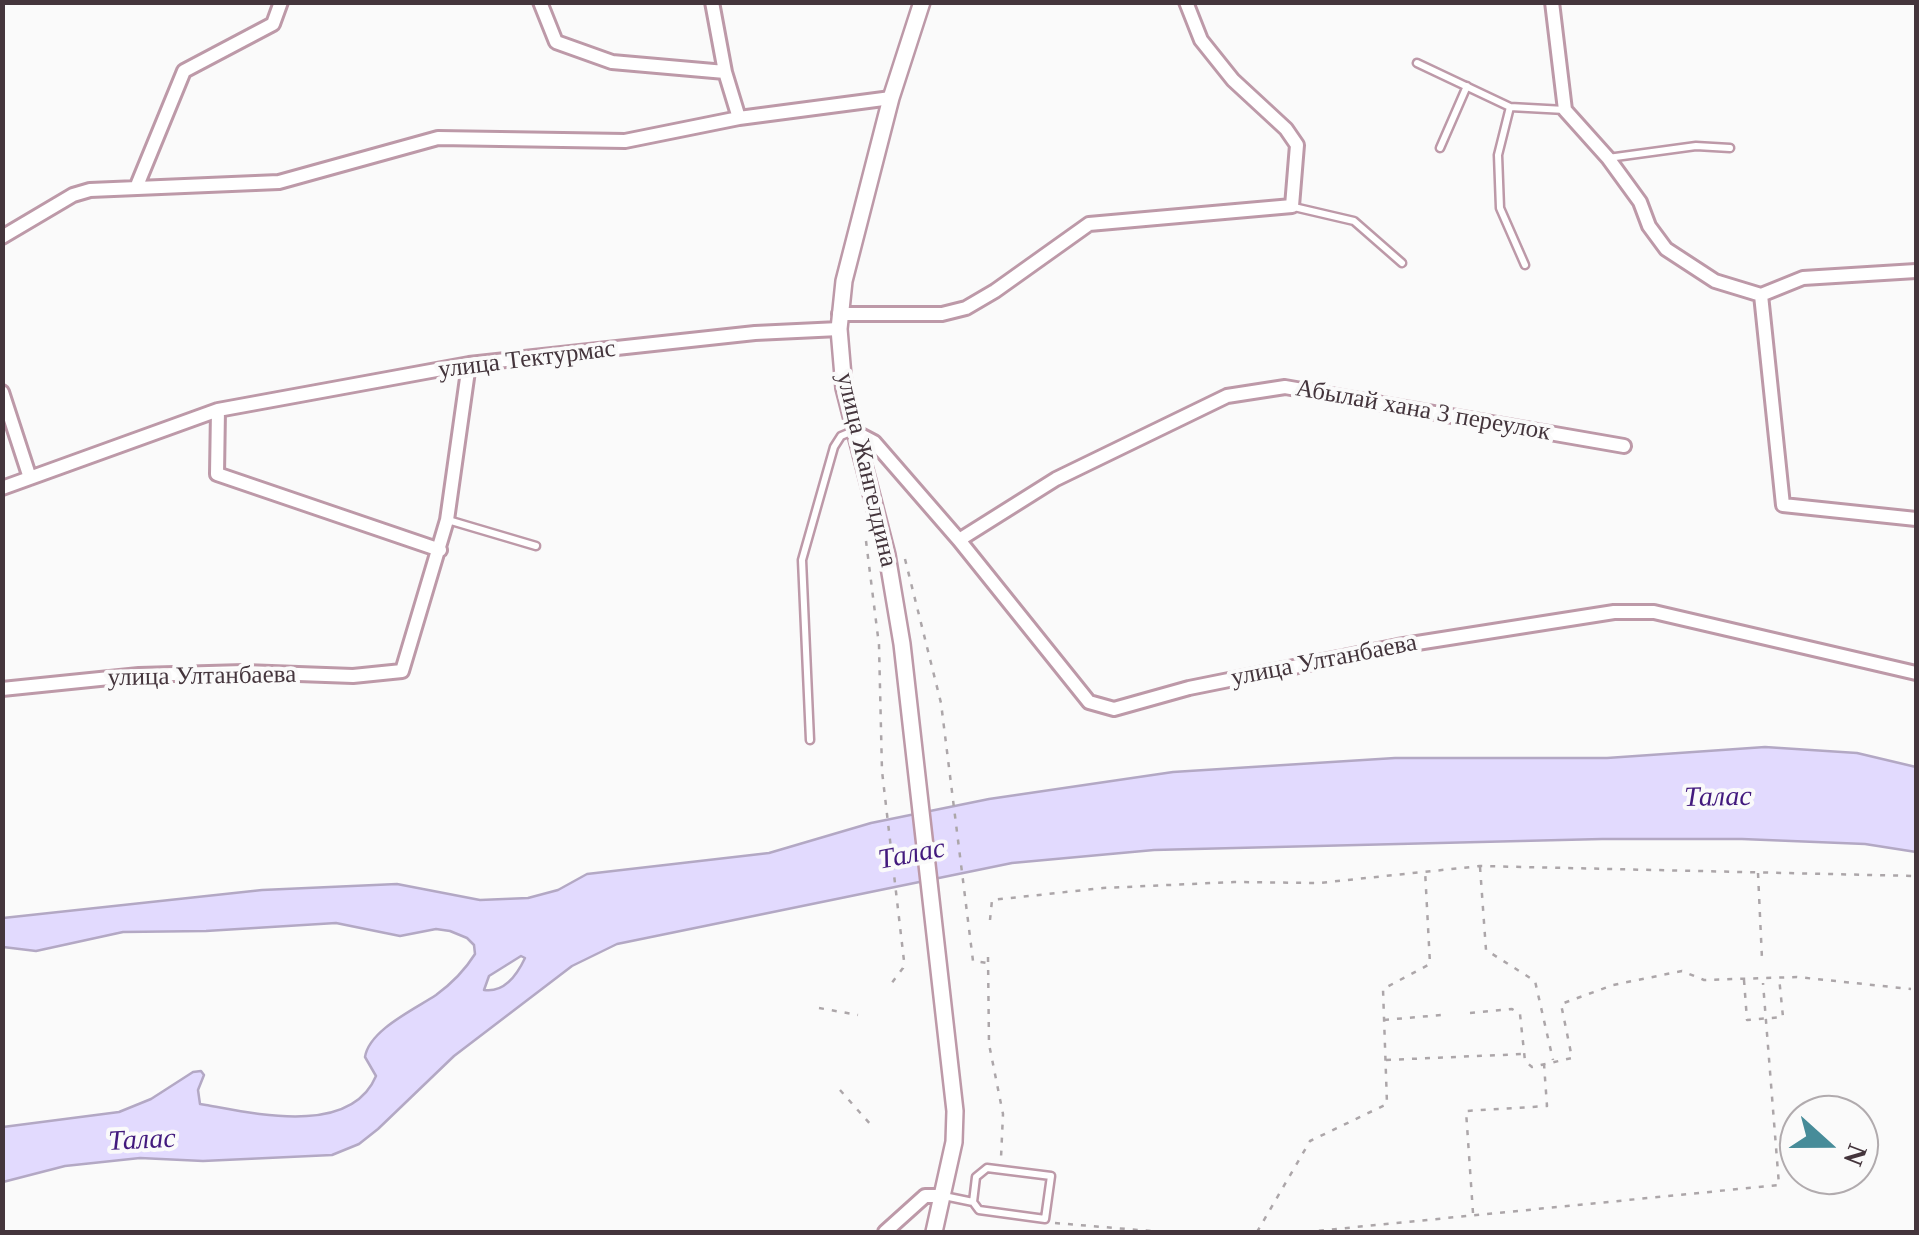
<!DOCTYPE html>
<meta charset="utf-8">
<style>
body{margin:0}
#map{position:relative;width:1919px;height:1235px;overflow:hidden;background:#fafafa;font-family:"Times New Roman",serif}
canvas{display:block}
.frame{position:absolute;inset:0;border:5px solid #44353c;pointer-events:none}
.north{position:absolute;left:1779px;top:1095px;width:100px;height:100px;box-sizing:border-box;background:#fafafa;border:2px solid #b1abae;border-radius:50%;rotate:111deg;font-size:28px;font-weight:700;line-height:40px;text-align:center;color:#44353c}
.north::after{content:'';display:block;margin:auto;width:35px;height:45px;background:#478c99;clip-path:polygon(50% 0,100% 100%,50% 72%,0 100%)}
</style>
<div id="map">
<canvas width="1919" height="1235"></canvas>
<div class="frame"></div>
<div class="north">N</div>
</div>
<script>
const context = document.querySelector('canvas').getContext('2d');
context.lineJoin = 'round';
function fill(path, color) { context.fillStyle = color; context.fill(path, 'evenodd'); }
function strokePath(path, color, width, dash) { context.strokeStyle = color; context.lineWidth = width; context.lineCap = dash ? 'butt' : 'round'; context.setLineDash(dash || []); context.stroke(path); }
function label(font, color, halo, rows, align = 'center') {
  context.font = font + ' "Times New Roman",serif'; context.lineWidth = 8; context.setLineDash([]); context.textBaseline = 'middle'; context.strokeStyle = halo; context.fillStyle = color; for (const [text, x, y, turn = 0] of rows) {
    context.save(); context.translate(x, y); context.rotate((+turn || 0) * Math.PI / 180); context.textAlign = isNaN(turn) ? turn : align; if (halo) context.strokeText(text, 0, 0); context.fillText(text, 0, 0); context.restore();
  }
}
const water = new Path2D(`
 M1765,747l92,6 59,14v85l-51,-8 -123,-5h-140l-448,11 -142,13 -395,81 -45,22 -118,90 -76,73 -19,15 -27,11 -129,6 -63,-3 -75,8 -62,16v-55l116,-15 32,-13 42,-27 8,-1 3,4 -6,15 2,14 6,1c50,9 145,31 170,-29l-11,-19c4,-27 50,-48 71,-62 15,-11 29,-25 39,-41l-1,-9 -7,-7 -17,-7 -14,-2 -36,7 -64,-13 -130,8 -83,1 -87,19 -33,-4v-29l259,-28 135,-6 83,16 48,-2 30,-8 29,-16 182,-21 102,-30 118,-24 184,-27 222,-14h212zM521,956l4,2c-8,17 -21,35 -41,32l5,-14z`);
fill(water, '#e2dafe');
strokePath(water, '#b3a8c4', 2.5);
const service = new Path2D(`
 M1417,63l93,44 55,3
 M1510,107l-12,48 2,53 25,57
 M1440,148l27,-62
 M1608,158l88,-12 34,2
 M1294,207l60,14 48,42
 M448,520l88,26
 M810,740l-8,-180 32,-113 7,-11 12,-5
 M987,1168l64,8 -6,43 -66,-9 -6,-8 3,-25z
 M944,1196l29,6`);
const minor = new Path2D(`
 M540,2l16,40 56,20 113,10 14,46
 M712,2l13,70
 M1552,2l13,108 43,48 32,44 9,24 17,23 49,32 46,14 42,-17 113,-7
 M136,188l48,-117 89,-47 8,-22
 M2,237l71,-42 17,-5 189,-8 159,-44 187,3 114,-23 152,-20
 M1761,295l22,210 133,14
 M839,314h103l24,-6 29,-17 94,-67 203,-18 5,-61 -11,-16 -53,-49 -32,-40 -15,-38
 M2,392l28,86
 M218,410l-1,64 223,76
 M853,431l21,11 85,98 130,162 25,7 75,-21 209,-42 216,-34h40l262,61
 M2,488l216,-78 251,-46 286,-31 84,-4
 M959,540l97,-61 171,-83 58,-9 339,59
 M2,689l137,-14 105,-3 109,4 49,-5 45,-151 22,-156
 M885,1232l40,-36h18`);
const tertiary = new Path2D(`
 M922,2l-31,96 -47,183 -5,48 5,59 43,167 15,89 53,467 -1,31 -20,90`);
strokePath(service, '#bd99a8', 11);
strokePath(minor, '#bd99a8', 18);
strokePath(tertiary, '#bd99a8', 20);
strokePath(new Path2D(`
 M866,541l13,104 3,126 22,190 -1,7 -15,20
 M905,559l36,144 32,258 14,2
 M1480,867l6,83 49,31 18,79
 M1758,873l4,86
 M990,920l2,-20 111,-12 131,-6 85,1 161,-17 436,10
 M988,957l1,87 14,70 -2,44
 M1744,980l3,40 36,-3 -4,-40
 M819,1008l39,7
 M1470,1013l42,-4 8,5 5,47 7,6 40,-9 -11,-54 52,-19 69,-14 22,9 93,-3 114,12
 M1384,1020l57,-5
 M1386,1060l137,-6
 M840,1090l31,35
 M1473,1213l-7,-102 81,-5 -3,-42
 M1055,1223l108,9
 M1257,1232l53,-91 77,-37 -4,-115 47,-25 -5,-94
 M1306,1232l473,-47 -16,-202`), '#aca6a9', 2.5, [5, 8]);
strokePath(service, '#fff', 6);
strokePath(minor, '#fff', 12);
strokePath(tertiary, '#fff', 15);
label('25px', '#44353c', '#fafafa', [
 ["улица Тектурмас",527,360,-7],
 ["Абылай хана 3 переулок",1423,411,10],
 ["улица Жангелдина",866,470,77],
 ["улица Ултанбаева",1324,661,-11],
 ["улица Ултанбаева",202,677,-1]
]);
label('italic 28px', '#42197d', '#fafafa', [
 ["Талас",1718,798,-1],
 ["Талас",912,855,-11],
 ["Талас",142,1141,-3]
]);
</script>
